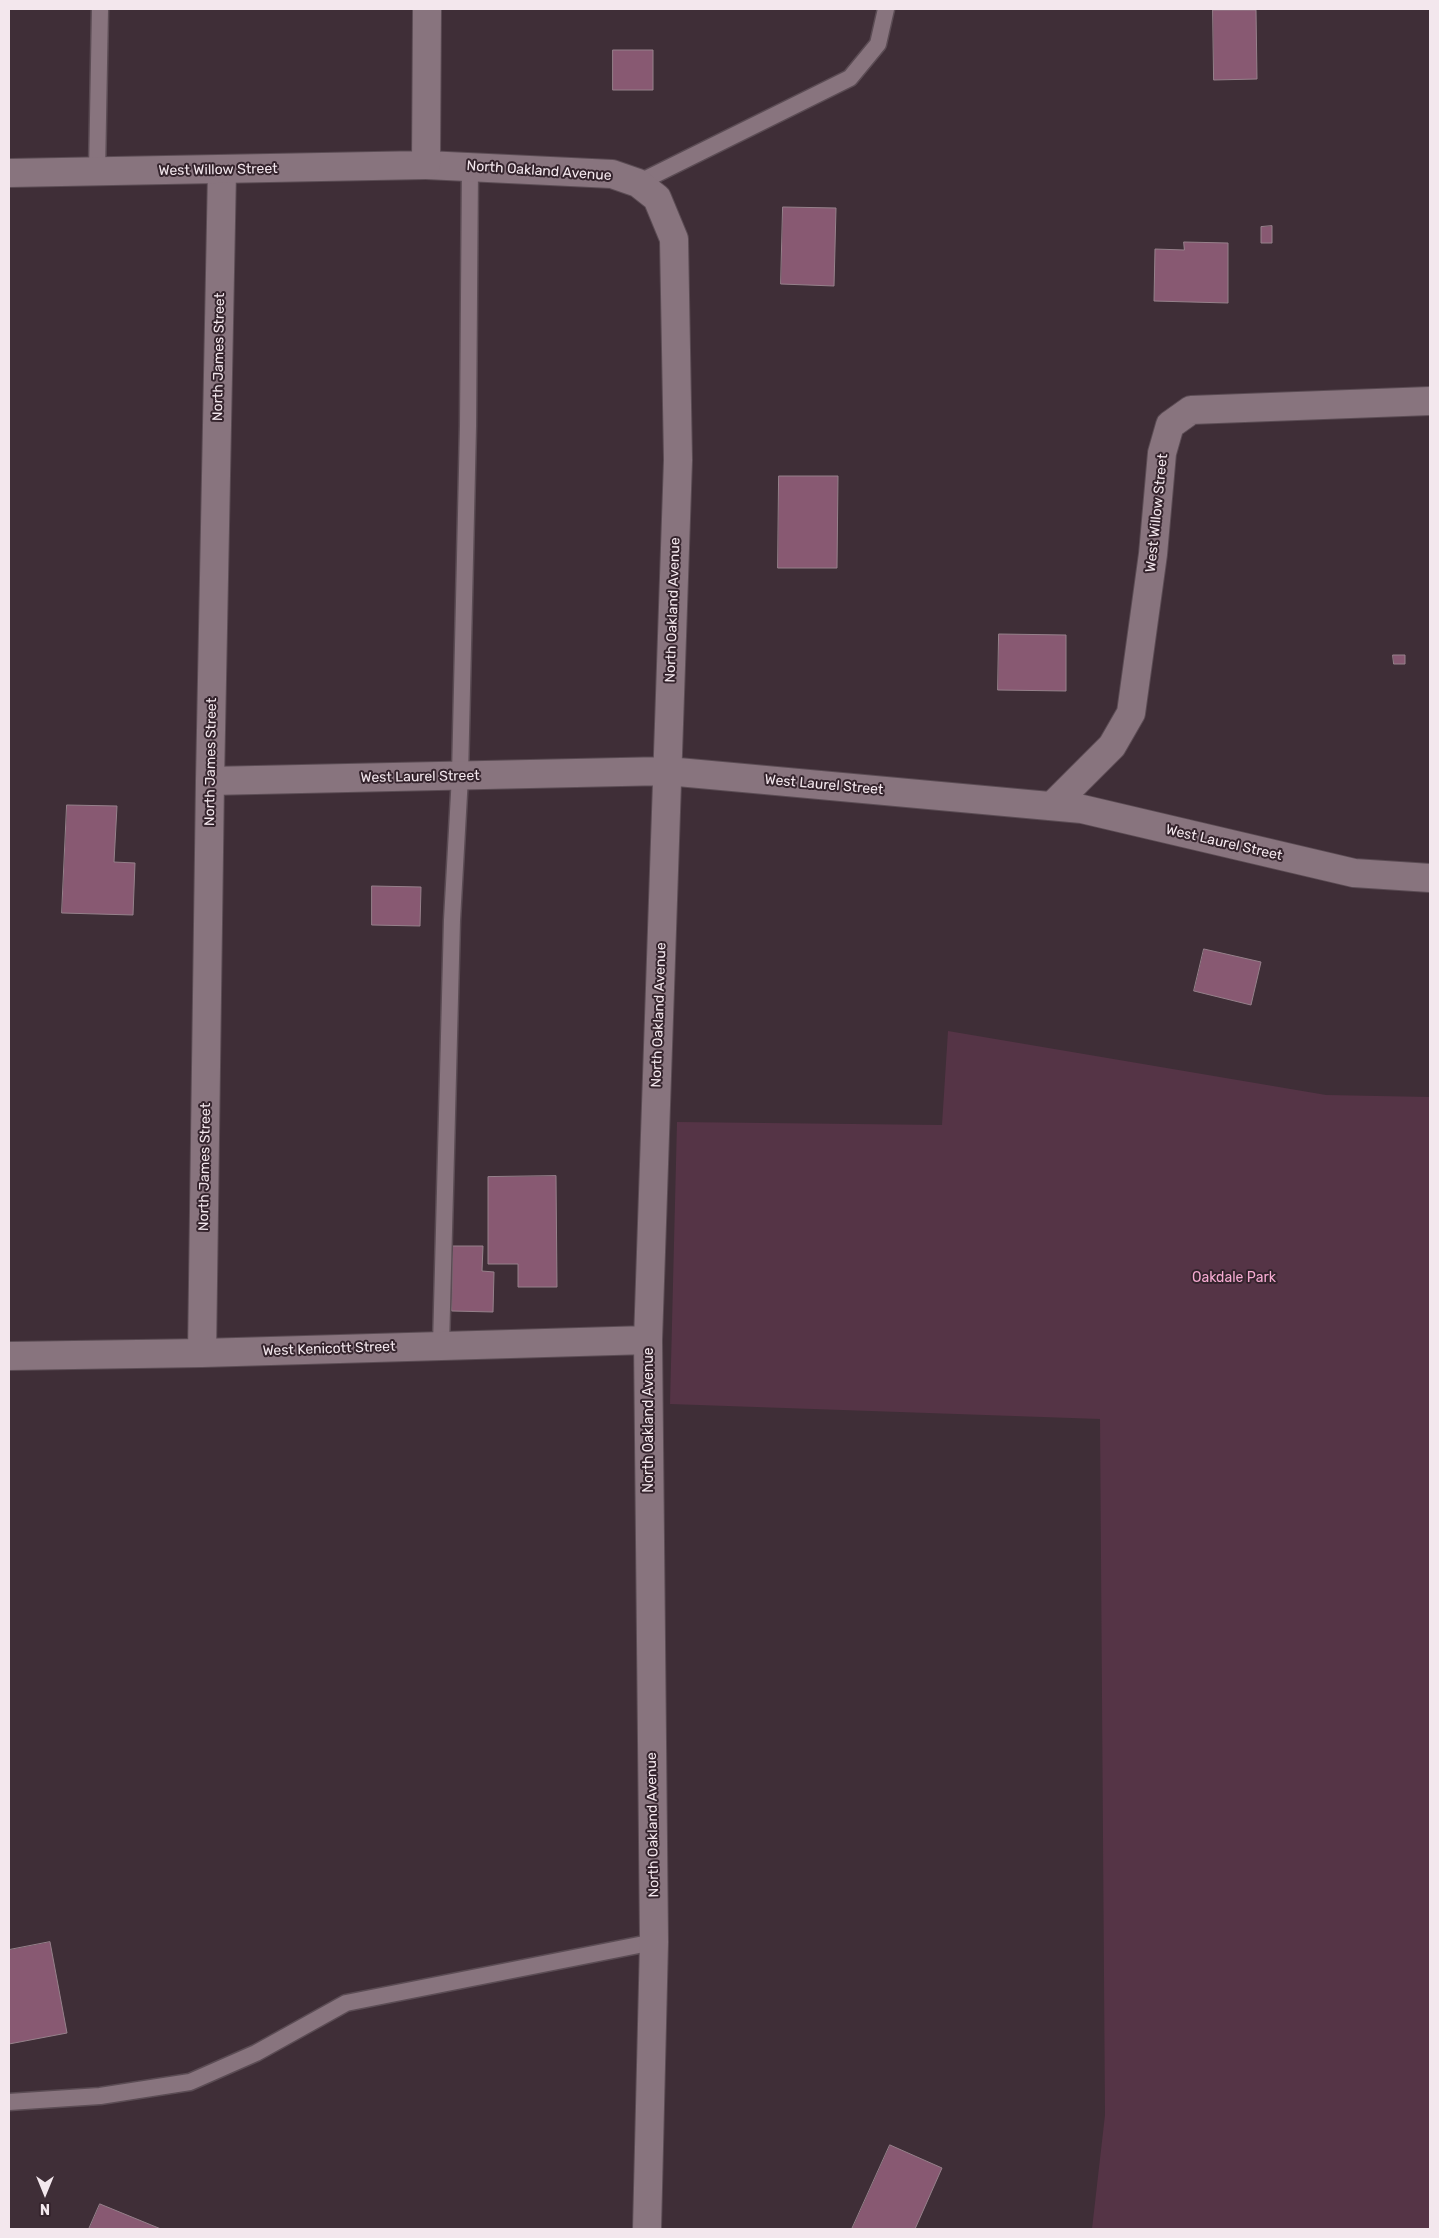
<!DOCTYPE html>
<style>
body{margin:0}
#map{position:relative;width:1439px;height:2238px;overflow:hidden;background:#3f2e37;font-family:Rubik,sans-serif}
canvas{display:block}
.frame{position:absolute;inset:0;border:10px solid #f3e7ed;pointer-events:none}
.north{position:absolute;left:20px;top:2168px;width:50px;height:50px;-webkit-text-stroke:4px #35242d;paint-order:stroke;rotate:180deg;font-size:14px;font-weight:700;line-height:20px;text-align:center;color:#f3e7ed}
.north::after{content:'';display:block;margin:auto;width:18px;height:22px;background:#f3e7ed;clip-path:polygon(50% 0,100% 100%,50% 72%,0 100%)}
</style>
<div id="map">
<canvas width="1439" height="2238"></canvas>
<div class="frame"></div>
<div class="north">N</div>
</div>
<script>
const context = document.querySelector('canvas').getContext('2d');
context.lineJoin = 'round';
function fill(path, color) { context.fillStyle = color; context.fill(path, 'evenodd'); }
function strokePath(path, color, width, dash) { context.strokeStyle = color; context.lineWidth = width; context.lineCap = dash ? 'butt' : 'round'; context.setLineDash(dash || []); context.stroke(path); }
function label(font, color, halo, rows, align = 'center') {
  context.font = font + ' Rubik,sans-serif'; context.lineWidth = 4; context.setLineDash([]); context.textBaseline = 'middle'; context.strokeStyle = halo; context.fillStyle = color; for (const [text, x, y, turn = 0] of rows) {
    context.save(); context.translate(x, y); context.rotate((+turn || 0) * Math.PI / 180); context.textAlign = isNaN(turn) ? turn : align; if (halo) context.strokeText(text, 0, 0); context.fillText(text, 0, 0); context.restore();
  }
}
fill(new Path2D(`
 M948,1031l378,64 104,2v1132h-338l13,-114 -5,-696 -430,-15 7,-282 265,3z`), '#553446');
const building = new Path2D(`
 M1213,10h43l1,69 -43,1z
 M613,50h40v40h-40z
 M783,207l53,1 -2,78 -53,-2z
 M1272,226v17h-11v-16z
 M1184,242l44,1v60l-74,-2 1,-52 29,1z
 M779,476h59l-1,92h-59z
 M999,634l67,1v56l-68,-1z
 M1393,655h12v9h-11z
 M67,805l50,1 -3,56 21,1 -2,52 -71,-2z
 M372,886l49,1 -1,39 -48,-1z
 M1204,949l57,13 -10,43 -57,-14z
 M556,1176l1,111h-39v-23h-30v-87z
 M453,1246h30l-1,25 12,1 -1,40 -41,-1z
 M50,1942l17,91 -58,11v-94z
 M890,2145l52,23 -27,61h-63z
 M100,2204l61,25h-72z`);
fill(building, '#885972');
strokePath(building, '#96818b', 1);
const service = new Path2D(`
 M97,172l3,-163
 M638,183l212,-105 28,-34 8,-35
 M441,1346l11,-426 8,-144 8,-350 2,-259
 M9,2102l91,-6 90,-14 66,-29 90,-50 308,-61`);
const minor = new Path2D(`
 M426,165l186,9 26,9 19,15 17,41 4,221 -30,880 6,602 -7,287
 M210,781l457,-10 415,38 272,64 76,5
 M1052,806l60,-60 19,-33 22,-159 9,-101 8,-28 21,-15 239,-9
 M202,1353l8,-572 12,-610
 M9,1356l193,-3 446,-13`);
const tertiary = new Path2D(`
 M9,173l417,-8 1,-156`);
strokePath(service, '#5b4c54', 19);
strokePath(minor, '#5b4c54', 30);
strokePath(tertiary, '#5b4c54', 30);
strokePath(service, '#88747e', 16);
strokePath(minor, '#88747e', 28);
strokePath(tertiary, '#88747e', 28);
label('14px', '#f3e7ed', '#35242d', [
 ["West Willow Street",218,170,-1],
 ["North Oakland Avenue",539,171,4],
 ["North James Street",219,357,-89],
 ["West Willow Street",1157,513,-84],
 ["North Oakland Avenue",673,610,-88],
 ["North James Street",211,762,-89],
 ["West Laurel Street",420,777,-1],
 ["West Laurel Street",824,785,5],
 ["West Laurel Street",1224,843,13],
 ["North Oakland Avenue",659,1015,-88],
 ["North James Street",205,1167,-89],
 ["West Kenicott Street",329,1349,-2],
 ["North Oakland Avenue",649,1420,-90],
 ["North Oakland Avenue",653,1825,-91]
]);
label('14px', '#f6abd2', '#35242d', [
 ["Oakdale Park",1234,1278]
]);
</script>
